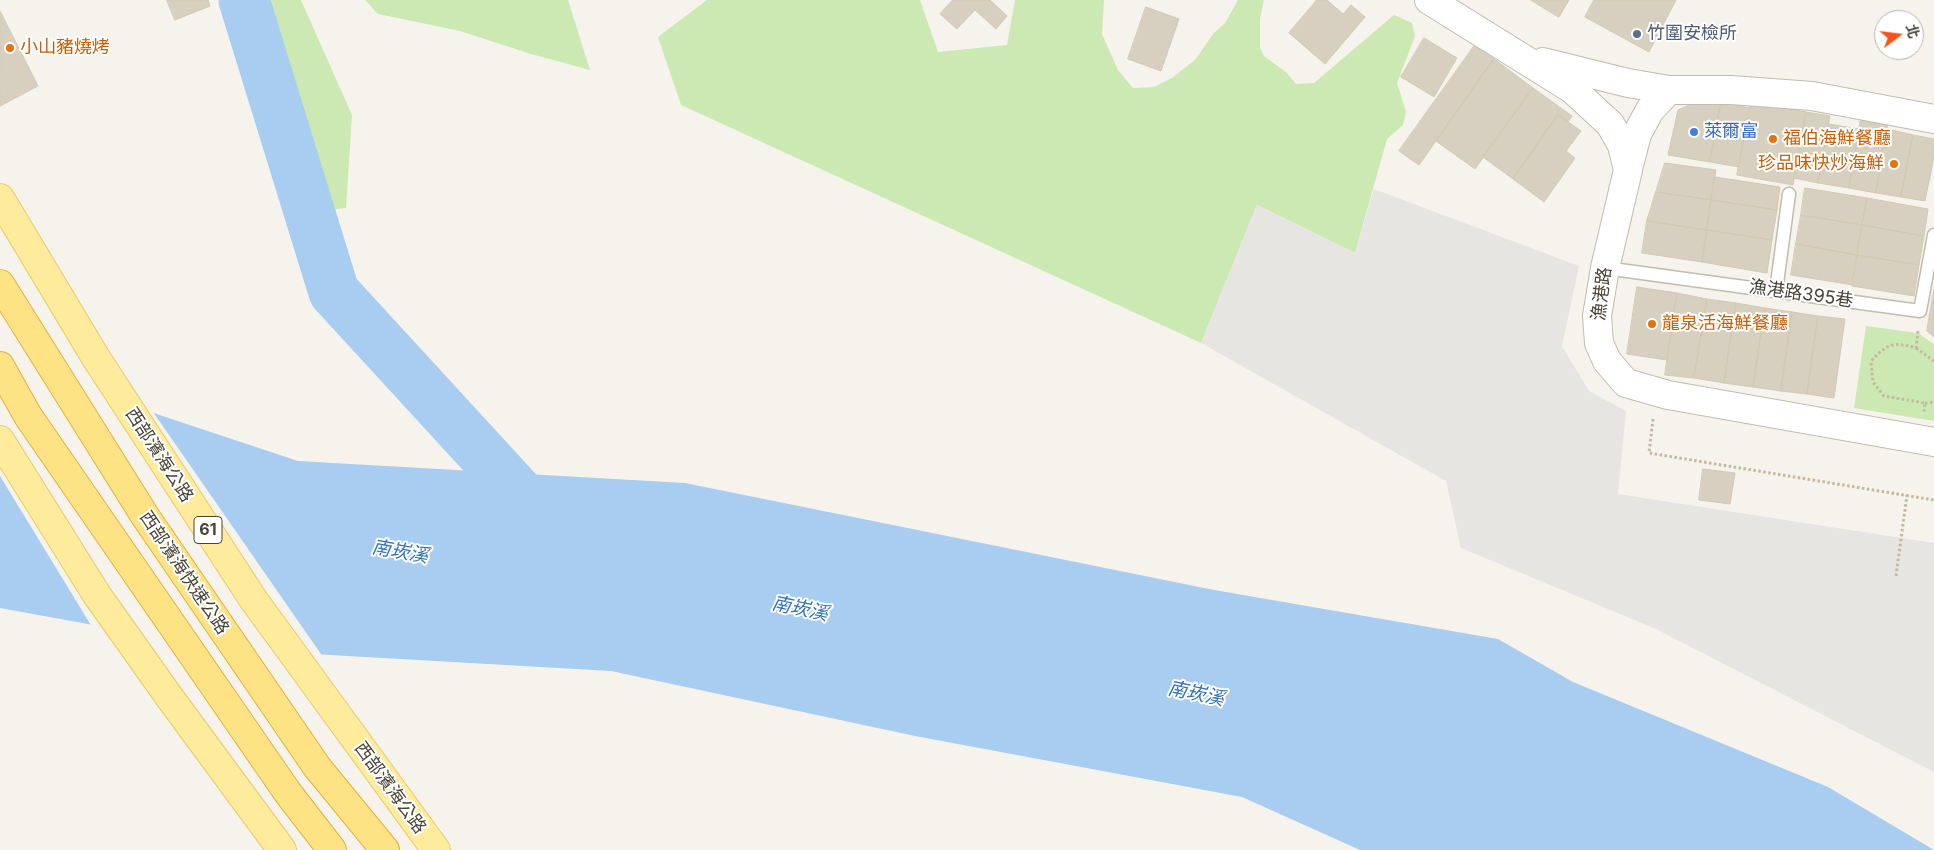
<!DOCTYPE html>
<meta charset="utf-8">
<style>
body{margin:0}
#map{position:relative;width:1934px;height:850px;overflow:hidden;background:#f5f3eb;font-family:Inter,"Noto Sans TC",sans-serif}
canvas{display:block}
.north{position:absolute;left:1874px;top:10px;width:50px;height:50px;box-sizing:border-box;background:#fff;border:1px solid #b7b4af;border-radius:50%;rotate:75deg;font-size:14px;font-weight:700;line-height:20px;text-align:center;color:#4a4438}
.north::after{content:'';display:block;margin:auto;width:18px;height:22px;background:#fb511c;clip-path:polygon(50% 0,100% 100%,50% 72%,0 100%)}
</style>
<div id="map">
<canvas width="1934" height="850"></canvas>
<div class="north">北</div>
</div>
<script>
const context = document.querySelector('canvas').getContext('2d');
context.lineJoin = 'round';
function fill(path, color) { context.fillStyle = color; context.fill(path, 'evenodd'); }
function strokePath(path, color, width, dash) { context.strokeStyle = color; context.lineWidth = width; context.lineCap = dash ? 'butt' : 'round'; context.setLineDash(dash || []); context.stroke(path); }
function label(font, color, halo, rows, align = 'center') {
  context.font = font + ' Inter,"Noto Sans TC",sans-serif'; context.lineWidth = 4; context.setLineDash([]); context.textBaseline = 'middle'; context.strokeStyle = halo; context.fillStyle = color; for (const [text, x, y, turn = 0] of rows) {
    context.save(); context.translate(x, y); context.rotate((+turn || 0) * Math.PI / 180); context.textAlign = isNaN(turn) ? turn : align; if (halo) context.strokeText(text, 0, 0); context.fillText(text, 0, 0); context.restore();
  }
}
fill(new Path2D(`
 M260,0h41l51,115 -6,93 -24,3z
 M365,0h203l22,70 -59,-16 -71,-23 -82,-17z
 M707,0h213l18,52 69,-7 8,-45h89l-2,34 16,36 15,18 21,-1 18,-9 23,-18 18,-26 12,-11 13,-23h26l-4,19v29l4,8 22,16 10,12 18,-1 80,-68 18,8 3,13 -18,47 9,29 -3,13 -16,14 -32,114 -98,-48 -56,138 -520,-238 -23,-68z
 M1866,326l52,7 16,11v77l-80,-13z`), '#cce9b4');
fill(new Path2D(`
 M1374,189l205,77 -17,80 27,45 37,20 -8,83 316,49v229l-278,-143 -195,-81 -15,-67 -245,-138 56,-138 98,48z`), '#e7e5e2');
fill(new Path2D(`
 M0,362l298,99 387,22 529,107 284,49 75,43 255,105 106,63h-574l-118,-53 -327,-61 -304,-65 -386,-22 -225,-41z`), '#a8cdf1');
fill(new Path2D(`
 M0,360l151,49 172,248 -99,-6 -132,-24 -92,-151z`), '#f5f3eb');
strokePath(new Path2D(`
 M244,0l90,292 214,233`), '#a8cdf1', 51);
const building = new Path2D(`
 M167,0h41l2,6 -35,14z
 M953,0h37l17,16 -11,13 -21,-19 -18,19 -17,-15z
 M1317,0h10l16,14 8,-9 14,12 -40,47 -36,-31z
 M1531,0h38l-10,17z
 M1594,0h82l-27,52 -64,-35z
 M1146,7l33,12 -18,52 -33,-12z
 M0,11l38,75 -38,20z
 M1424,38l33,20 -23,39 -33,-20z
 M1475,45l19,14 -75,106 -20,-14z
 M1494,59l39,29 -58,81 -39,-28z
 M1533,88l39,28 -4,6 -10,-7 -45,64 -30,-22z
 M1751,101l55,11 -13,73 -56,-10z
 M1721,102l-11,60 -42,-7 10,-45 16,-7z
 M1721,102l28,6 -10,59 -29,-5z
 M1806,112l24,4 -12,67 -24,-5z
 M1558,115l23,16 -15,20 9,7 -31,44 -31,-23z
 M1861,118l27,4 -12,71 -27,-5z
 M1829,124l30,5 -10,59 -31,-5z
 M1887,129l26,6 -12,62 -25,-4z
 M1913,135l21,4v18l-9,44 -24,-4z
 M1665,163l51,7 -5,30 -55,-8z
 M1715,177l65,10 -3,23 -66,-10z
 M1805,188l62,10 -5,27 -61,-10z
 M1656,192l55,8 -4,30 -60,-9z
 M1867,198l61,11 -4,27 -62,-11z
 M1711,200l66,10 -5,30 -65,-10z
 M1801,215l61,10 -5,30 -61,-11z
 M1647,221l60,9 -5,32 -60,-9z
 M1862,225l62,11 -5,29 -62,-10z
 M1707,230l65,10 -5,33 -65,-11z
 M1796,244l61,11 -4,30 -62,-10z
 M1857,255l62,10 -5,31 -62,-10z
 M1637,287l40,6 -10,67 -40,-6z
 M1934,289v48l-7,-6z
 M1677,293l30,6 -13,79 -29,-3z
 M1707,299l29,4 -12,80 -30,-5z
 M1736,303l29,5 -12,79 -29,-4z
 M1765,308l27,4 -11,79 -28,-4z
 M1792,312l26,4 -11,78 -26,-3z
 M1818,316l27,3 -11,79 -27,-4z
 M1703,469l32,4 -5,31 -31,-4z`);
fill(building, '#d7d0c0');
strokePath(building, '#d2c9b3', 1);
const service = new Path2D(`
 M1605,268l315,43 14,-76
 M1776,291l13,-97`);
const tertiary = new Path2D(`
 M1429,0l143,89 38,35 12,21 6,25 -23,98 -8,48 2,27 8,18 19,22 42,12 266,47
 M1543,62l85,21 41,7h62l81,6 122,23
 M1628,169l9,-35 13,-24 19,-20`);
const primary = new Path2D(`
 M0,198l96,160 157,241 183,251
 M0,440l97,155 73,103 112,152`);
const trunk = new Path2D(`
 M0,284l145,232 172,251 68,83
 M0,366l28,50 260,377 44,57`);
strokePath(service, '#c1bcad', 15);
strokePath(tertiary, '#c1bcad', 30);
strokePath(primary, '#e5cb69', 30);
strokePath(trunk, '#dfb13b', 30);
strokePath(new Path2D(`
 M1918,331l-2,17c-23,-7 -29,-4 -45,13l2,21 11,14 41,7 -1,9
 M1916,348l18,13
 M1925,403l9,-1
 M1653,419l-4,34 285,47
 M1896,576l11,-81`), '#c3b99e', 3, [2.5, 2.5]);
strokePath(service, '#fff', 12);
strokePath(tertiary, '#fff', 28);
strokePath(primary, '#feeb9b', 28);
strokePath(trunk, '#fee384', 28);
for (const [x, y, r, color] of [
 [1637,34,5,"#5c6f8a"],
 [10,48,5,"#e8710a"],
 [1694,132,5,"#3f7fe0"],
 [1773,139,5,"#e8710a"],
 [1894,164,5,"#e8710a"],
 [1652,324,5,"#e8710a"]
]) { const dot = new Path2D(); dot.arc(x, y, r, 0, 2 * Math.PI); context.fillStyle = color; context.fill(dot); strokePath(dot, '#fff', 2); }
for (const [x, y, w] of [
 [208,530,28]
]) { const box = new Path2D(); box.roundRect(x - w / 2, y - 13.5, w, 27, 4); context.fillStyle = '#fff'; context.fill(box); strokePath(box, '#4a4438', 1); }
label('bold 16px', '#4a4438', null, [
 ["61",208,530]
]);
label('18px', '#4e5e75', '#fff', [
 ["竹圍安檢所",1647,34]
], 'left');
label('18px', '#c56008', '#fff', [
 ["小山豬燒烤",20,48],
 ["福伯海鮮餐廳",1783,139],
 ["珍品味快炒海鮮",1884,164,"right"],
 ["龍泉活海鮮餐廳",1662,324]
], 'left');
label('18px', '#366cbe', '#fff', [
 ["萊爾富",1704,132]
], 'left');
label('18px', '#4a4438', '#fff', [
 ["漁港路",1602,294,-83],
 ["漁港路395巷",1801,294,8],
 ["西部濱海公路",159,455,57],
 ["西部濱海快速公路",184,573,56],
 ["西部濱海公路",390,788,54]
]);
label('italic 19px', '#2f72b8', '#fff', [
 ["南崁溪",400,552,10],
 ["南崁溪",800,609,12],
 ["南崁溪",1196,694,12]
]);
</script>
